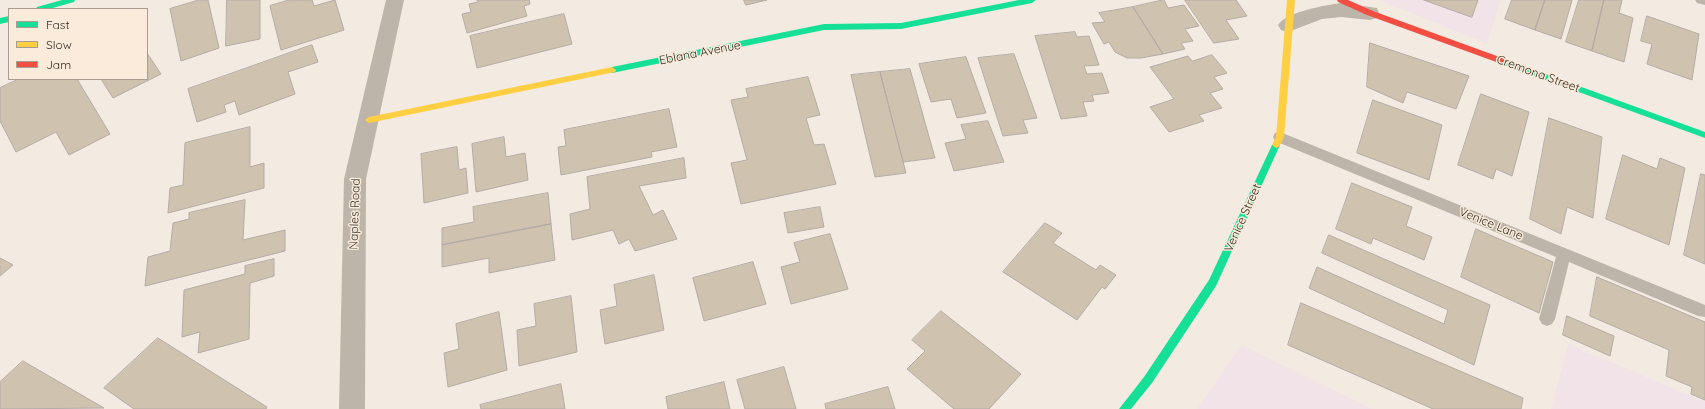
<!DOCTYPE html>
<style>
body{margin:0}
#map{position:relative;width:1705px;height:409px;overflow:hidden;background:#f3eae1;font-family:Quicksand,sans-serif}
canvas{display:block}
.legend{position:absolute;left:8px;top:8px;width:140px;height:72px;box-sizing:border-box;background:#faebda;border:1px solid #a89d90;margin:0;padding:5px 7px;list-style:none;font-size:12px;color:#2d2822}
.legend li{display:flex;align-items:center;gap:8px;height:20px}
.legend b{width:20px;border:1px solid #a89d90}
</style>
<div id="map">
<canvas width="1705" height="409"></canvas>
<ul class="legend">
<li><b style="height:5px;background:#16e098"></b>Fast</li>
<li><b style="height:5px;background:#ffcf43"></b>Slow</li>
<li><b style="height:5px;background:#f24e42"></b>Jam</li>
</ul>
</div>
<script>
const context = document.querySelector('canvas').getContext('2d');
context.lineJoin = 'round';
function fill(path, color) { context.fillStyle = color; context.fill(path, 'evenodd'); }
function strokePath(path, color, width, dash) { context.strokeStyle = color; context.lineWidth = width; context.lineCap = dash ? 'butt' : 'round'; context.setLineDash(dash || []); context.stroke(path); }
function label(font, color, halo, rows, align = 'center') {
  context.font = font + ' Quicksand,sans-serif'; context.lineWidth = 3; context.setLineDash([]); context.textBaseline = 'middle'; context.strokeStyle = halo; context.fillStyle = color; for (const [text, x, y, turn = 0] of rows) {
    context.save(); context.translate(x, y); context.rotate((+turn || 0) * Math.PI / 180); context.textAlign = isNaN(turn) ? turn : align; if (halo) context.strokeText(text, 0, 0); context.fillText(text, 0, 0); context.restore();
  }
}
fill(new Path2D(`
 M1380,0h120l-13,44z
 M1568,344l137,58v7h-154z
 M1242,345l38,19 92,45h-175z`), '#f1e3e8');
const building = new Path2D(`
 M199,0h9l11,48 -38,13 -11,-52z
 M227,0h33v39l-34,7z
 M289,0h23l2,6 21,-6 9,30 -63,20 -11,-44z
 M477,0h52l1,4 -6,2 3,10 -60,17 -5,-19 9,-2 -2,-8 9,-2z
 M744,0h23l-21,5z
 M1164,0l4,8 16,-3 15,21 -14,3 8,12 -12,2 4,6 -22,5 -30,-47z
 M1185,0h51l11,16 -21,4 13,19 -25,4z
 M1424,0h54l-6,17z
 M1512,0h33l-10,30 -30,-11z
 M1545,0h27l-11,39 -26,-9z
 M1579,0h25l-12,51 -26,-9z
 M1604,0h18l-3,13 14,5 -9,44 -32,-11z
 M1133,7l30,47 -22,4h-14l-12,-6 -6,-10 -5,2 -12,-21 13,-1 -6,-9z
 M564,14l8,30 -95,24 -7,-32z
 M1647,16l52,18 -7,46 -45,-16 5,-20 -11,-3z
 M1075,32l2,5 12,-1 10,29 -15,1 3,8 15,-1 7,20 -17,2 2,6 -11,1 4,14 -26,3 -26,-83z
 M1370,43l99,33 -13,33 -49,-17 -4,11 -36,-16z
 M312,45l6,17 -30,10 7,22 -56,21 -4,-14 -11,4 2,7 -29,10 -9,-33z
 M147,53l14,21 -48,24 -12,-19h46z
 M1014,54l23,64 -14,2 5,13 -25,3 -25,-78z
 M1212,55l15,18 -13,4 9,12 -13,4 12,15 -23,7 5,6 -35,11 -19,-25 24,-8 -24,-32 38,-11 4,5z
 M966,57l20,56 -29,5 -6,-19 -20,3 -12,-38z
 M910,69l25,89 -32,4 -23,-90z
 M880,72l26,101 -31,4 -24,-102z
 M808,77l12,38 -14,3 8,27 10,-1 12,40 -95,20 -10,-41 16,-3 -16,-60 17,-3 -2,-8z
 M19,79h58l33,55 -41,21 -13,-23 -40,20 -16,-31v-33z
 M1481,94l48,18 -17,64 -16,-7 -3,10 -35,-14z
 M1373,100l69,25 -13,55 -72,-27z
 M669,109l8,38 -26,5 1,5 -91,18 -3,-28 8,-1 -2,-16z
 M1549,118l53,19 -9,81 -26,-11 -6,27 -31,-15z
 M988,121l16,41 -50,9 -9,-28 21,-4 -5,-14z
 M250,127v40l14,-4v25l-96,25 2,-25 13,-3 2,-42z
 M504,137l2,20 19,-4 3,27 -52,12 -4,-48z
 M457,147l2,23 7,-2 2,25 -44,10 -3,-49z
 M1623,155l34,14 3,-11 25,10 -16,77 -63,-26z
 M684,158l2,20 -47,8 14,29 10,-5 14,29 -42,12 -6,-12 -10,5 -6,-14 -41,10 -2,-26 20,-5 -3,-32z
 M1701,174l4,1v89l-21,-9z
 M1352,183l60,24 -6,19 26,11 -8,23 -51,-22 -2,6 -35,-15z
 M548,193l3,31 -109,21v-17l32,-6 -1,-15z
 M245,200l-2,40 42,-10v21l-140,35 3,-29 22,-6 3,-28 16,-4v-6z
 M820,207l4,20 -36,6 -4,-20z
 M1045,223l17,10 -9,10 43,27 4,-5 16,10 -11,14 -3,-2 -25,33 -74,-48z
 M551,224l4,36 -66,13v-15l-47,9v-22z
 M1476,229l77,33 -14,51 -78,-36z
 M830,234l18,55 -57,15 -10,-37 19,-5 -6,-19z
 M1329,235l161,70 -16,60 -165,-77 8,-21 127,57 4,-14 -126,-57z
 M0,258l13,7 -13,11z
 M274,259v17l-24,7 -1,56 -51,14 2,-21 -18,5 2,-47 61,-16v-8z
 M753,262l13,42 -62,17 -11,-43z
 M654,275l10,55 -59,14 -5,-34 17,-4 -3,-21z
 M1597,277l108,45v78l-14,-6 1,-7 -26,-11 3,-26 -79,-34z
 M571,296l6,56 -58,14 -2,-36 19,-4 -2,-22z
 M1301,303l222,95 -2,11h-88l-145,-64z
 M941,311l80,63 -32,35h-35l-47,-40 18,-18 -13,-11z
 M499,312l8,58 -59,17 -4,-34 15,-4 -3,-25z
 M1567,316l47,20 -4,20 -47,-21z
 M158,338l109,69 -1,2h-132l-30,-21z
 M23,361l81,47 -104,1v-27z
 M784,367l12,42h-51l-8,-29z
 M724,382l6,27h-62l-2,-12z
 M561,384l4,25h-84l-1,-4z
 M888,387l7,22h-69l-1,-5z`);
fill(building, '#cfc2ae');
strokePath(building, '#b3aca6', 1);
fill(new Path2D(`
 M1695,0h10v5l-8,-2z
 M1280,132l425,173v12l-7,-1 -129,-54 -14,57 -3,5 -5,2 -5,-2 -3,-5 17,-62 -281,-116 -2,-4 2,-4z`), '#bdb4aa');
fill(new Path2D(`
 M386,0h18l-38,179 -1,230h-26l5,-230z
 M1341,3l36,5 2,5 -2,5 -7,2 -29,-3 -19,2 -34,13 -7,-2 -3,-5c8,-13 48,-20 63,-22z`), '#bdb4aa');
fill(new Path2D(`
 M62,0h13l-1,2 -25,7h-13l1,-2z
 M1019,0h17l-4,3 -131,26 -77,1 -212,43 -4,-3 4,-3 212,-43 77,-1z
 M9,16v6l-9,2v-6z
 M1502,58l203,74v6l-206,-75 -1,-2 1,-2z
 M1276,142l4,3 -64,141 -64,97 -21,26h-12l25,-32 65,-97 63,-135z`), '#16e098');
fill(new Path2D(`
 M1287,0h8l-11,137 -5,10 -3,1 -4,-3 4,-8z
 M612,67l4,3 -1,2 -246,51 -4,-3 4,-3z`), '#ffcf43');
fill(new Path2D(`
 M1337,0h11l25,11 132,48 1,2 -4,3 -3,-1 -132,-48 -29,-13z`), '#f24e42');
label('12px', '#2d2822', '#faebda', [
 ["Eblana Avenue",700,53,-11],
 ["Cremona Street",1538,74,20],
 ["Naples Road",355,214,-88],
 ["Venice Street",1243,218,-66],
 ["Venice Lane",1491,224,22]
]);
</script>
